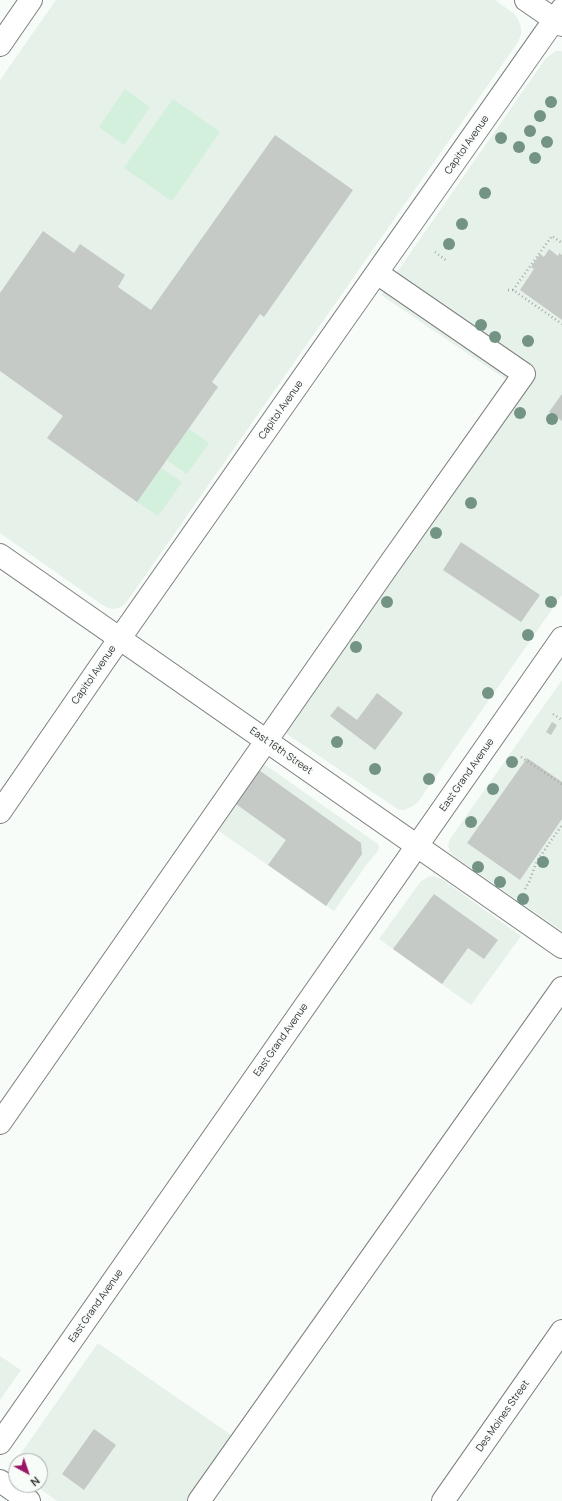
<!DOCTYPE html>
<style>
body{margin:0}
#map{position:relative;width:562px;height:1501px;overflow:hidden;background:#f8fcf9;font-family:Manrope,sans-serif}
canvas{display:block}
.north{position:absolute;left:8px;top:1453px;width:40px;height:40px;box-sizing:border-box;background:#f8fcf9;border:1px solid #a9acaa;border-radius:50%;rotate:140deg;font-size:11px;font-weight:700;line-height:16px;text-align:center;color:#333433}
.north::after{content:'';display:block;margin:auto;width:14px;height:18px;background:#9b1567;clip-path:polygon(50% 0,100% 100%,50% 72%,0 100%)}
</style>
<div id="map">
<canvas width="562" height="1501"></canvas>
<div class="north">N</div>
</div>
<script>
const context = document.querySelector('canvas').getContext('2d');
context.lineJoin = 'round';
function fill(path, color) { context.fillStyle = color; context.fill(path, 'evenodd'); }
function strokePath(path, color, width, dash) { context.strokeStyle = color; context.lineWidth = width; context.lineCap = dash ? 'butt' : 'round'; context.setLineDash(dash || []); context.stroke(path); }
function label(font, color, halo, rows, align = 'center') {
  context.font = font + ' Manrope,sans-serif'; context.lineWidth = 3; context.setLineDash([]); context.textBaseline = 'middle'; context.strokeStyle = halo; context.fillStyle = color; for (const [text, x, y, turn = 0] of rows) {
    context.save(); context.translate(x, y); context.rotate((+turn || 0) * Math.PI / 180); context.textAlign = isNaN(turn) ? turn : align; if (halo) context.strokeText(text, 0, 0); context.fillText(text, 0, 0); context.restore();
  }
}
fill(new Path2D(`
 M56,0h439l18,13 5,6 3,8v7l-3,8 -392,561 -5,4 -7,2 -6,-1 -7,-4 -101,-71v-453z
 M556,51h6v544l-144,207 -5,4 -9,4h-5l-115,-78 239,-341 -142,-96 165,-237z
 M562,680v251l-108,-75 -4,-5 -2,-5 2,-7z
 M249,750l15,14 114,80 1,3 -1,4 -11,13 -33,47 -131,-91z
 M430,876l7,1 6,3 78,56 -50,69 -92,-66 42,-58z
 M98,1343l149,103 -39,55h-151l-22,-16h5v-24h-24v10l-2,-6 3,-6z
 M0,1356l21,14 -21,30z`), '#e6f1e9');
fill(new Path2D(`
 M125,89l25,18 -26,38 -25,-18z
 M173,99l47,33 -48,69 -48,-33z
 M189,429l20,14 -22,31 -20,-14z
 M161,468l21,14 -24,34 -21,-14z`), '#d3f0dd');
fill(new Path2D(`
 M275,135l78,55 -89,127 -4,-3 -48,68 6,5 -81,115 -90,-64 16,-22 -63,-45v-78l43,-62 31,22 6,-9 45,31 -7,12 33,23z
 M549,249l9,7 1,-3 3,2v65l-42,-30 14,-21 -3,-2 9,-13 4,3z
 M562,394v27l-13,-9z
 M461,542l79,53 -19,27 -78,-52z
 M377,693l26,20 -28,37 -45,-34 8,-10 19,14z
 M552,722l5,3 -6,10 -5,-3z
 M527,758l35,24v37l-42,61 -53,-37z
 M259,770l102,73 1,11 -36,52 -58,-41 18,-25 -50,-36z
 M434,894l64,46 -14,19 -16,-11 -26,36 -49,-35z
 M94,1429l22,16 -32,45 -22,-16z`), '#c6cac7');
const minor = new Path2D(`
 M0,45l31,-45
 M0,555l562,392
 M0,812l106,-154 456,-649
 M0,1123l386,-554 138,-195 -147,-101
 M0,1481l29,20
 M199,1501l363,-513
 M443,1501l119,-170`);
const major = new Path2D(`
 M526,0l36,25
 M0,1443l562,-805`);
strokePath(minor, '#7d807e', 24);
strokePath(major, '#7d807e', 24);
strokePath(new Path2D(`
 M435,252l12,9
 M508,290h5l49,34
 M513,290l39,-54 10,7
 M553,714l9,6
 M521,757l41,27
 M525,889l4,-7 8,-21 25,-36`), '#a7aaa8', 2.5, [1, 3]);
strokePath(minor, '#fff', 22);
strokePath(major, '#fff', 22);
context.fillStyle = '#739484';
for (const [x, y] of [
 [551,102],
 [540,116],
 [530,131],
 [501,138],
 [547,142],
 [519,147],
 [535,158],
 [485,193],
 [462,224],
 [449,244],
 [481,325],
 [495,337],
 [528,341],
 [520,413],
 [552,419],
 [471,503],
 [436,533],
 [387,602],
 [551,602],
 [528,635],
 [356,647],
 [488,693],
 [337,742],
 [512,762],
 [375,769],
 [429,779],
 [493,789],
 [471,822],
 [543,862],
 [478,867],
 [500,882],
 [523,899]
]) { context.beginPath(); context.arc(x, y, 6, 0, 2 * Math.PI); context.fill(); }
label('10px', '#333433', '#f8fcf9', [
 ["Capitol Avenue",467,145,-55],
 ["Capitol Avenue",281,410,-55],
 ["Capitol Avenue",94,675,-55],
 ["East 16th Street",281,751,35],
 ["East Grand Avenue",467,775,-55],
 ["East Grand Avenue",281,1040,-55],
 ["East Grand Avenue",96,1306,-55],
 ["Des Moines Street",503,1416,-55]
]);
</script>
